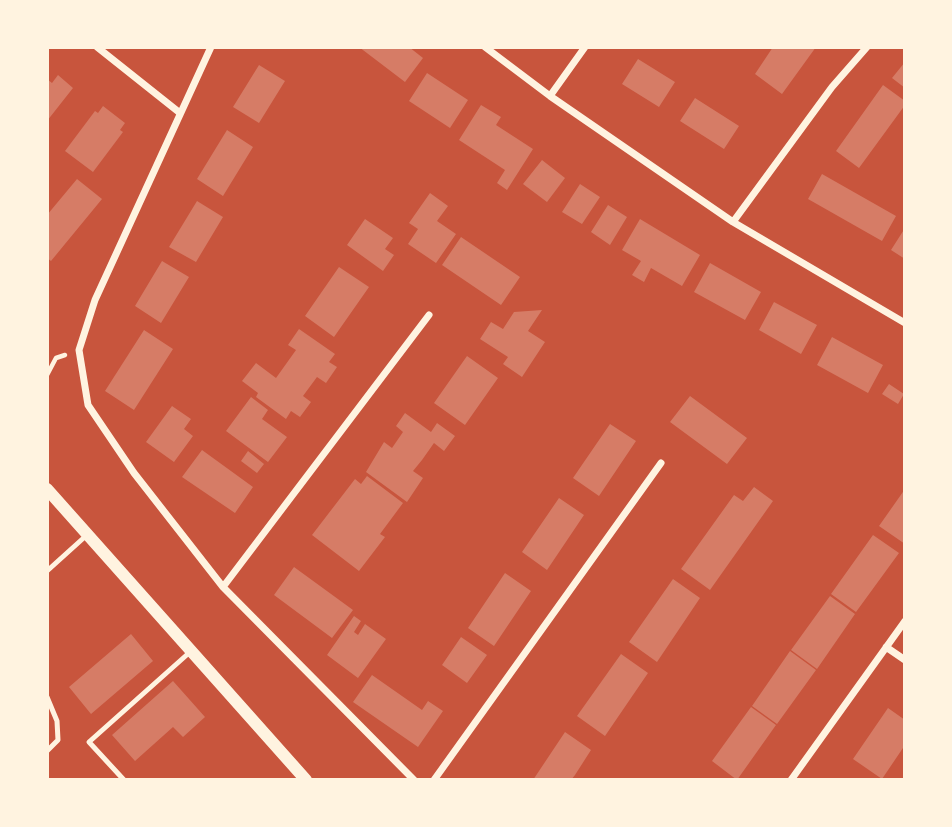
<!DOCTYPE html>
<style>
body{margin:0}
#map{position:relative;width:952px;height:827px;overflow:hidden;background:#c8553d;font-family:"Asap Condensed",sans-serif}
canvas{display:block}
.frame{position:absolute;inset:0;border:49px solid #fff3e0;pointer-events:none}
</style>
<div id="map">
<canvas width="952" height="827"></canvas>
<div class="frame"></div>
</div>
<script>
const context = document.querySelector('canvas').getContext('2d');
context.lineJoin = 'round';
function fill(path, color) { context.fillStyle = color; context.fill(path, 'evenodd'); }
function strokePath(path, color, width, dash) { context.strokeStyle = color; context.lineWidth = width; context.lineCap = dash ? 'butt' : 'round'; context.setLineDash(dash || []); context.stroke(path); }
fill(new Path2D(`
 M359,47h50l14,11 -18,24z
 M773,47h43l-34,47 -27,-20z
 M638,59l37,23 -16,25 -37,-23z
 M905,62v26l-13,-10z
 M259,65l26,16 -26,42 -26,-16z
 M427,73l41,27 -18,28 -41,-27z
 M58,75l15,13 -26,33v-42l5,4z
 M883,85l22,16v4l-46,63 -23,-17z
 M695,98l44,28 -15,23 -44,-28z
 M481,105l20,12 -5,8 37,24 -26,41 -10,-7 8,-13 -46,-30z
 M103,106l22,17 -5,7 3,2 -30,40 -28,-21 30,-40 3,2z
 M227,130l26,17 -30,49 -26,-17z
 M542,160l23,18 -18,24 -24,-18z
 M822,174l74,42 -14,25 -74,-42z
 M77,179l25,20 -51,62 -4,-3v-43z
 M580,184l20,13 -18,27 -20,-12z
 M430,193l18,13 -11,15 19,13 -20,29 -28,-19 10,-15 -9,-6z
 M197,201l26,16 -27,45 -27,-15z
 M608,205l19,12 -17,28 -19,-13z
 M365,219l28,19 -8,11 9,6 -11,16 -36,-26z
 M640,219l60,36 -18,31 -31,-18 -7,14 -12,-7 9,-14 -19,-11z
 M905,228v31l-14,-9z
 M461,237l59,40 -19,28 -59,-40z
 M162,261l27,16 -28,46 -26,-17z
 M710,263l51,29 -16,28 -51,-28z
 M339,267l30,20 -35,50 -29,-21z
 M774,302l43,23 -16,29 -42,-24z
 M542,310l-14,21 17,11 -23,35 -19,-13 5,-7 -28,-18 11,-17 12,7 11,-17z
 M299,329l36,25 -6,8 8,5 -11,16 -9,-6 -14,19 8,6 -11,15 -9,-6 -5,8 -30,-22 2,-4 -16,-12 14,-18 20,15 20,-28 -8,-5z
 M144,330l29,19 -39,61 -29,-19z
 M832,337l51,28 -15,28 -51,-28z
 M467,356l31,22 -33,47 -31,-22z
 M889,384l15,10 -6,10 -16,-10z
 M690,396l57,42 -20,26 -57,-42z
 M251,397l17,13 -6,9 25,18 -19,25 -42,-31z
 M172,406l19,13 -7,10 9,7 -19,26 -28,-20z
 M405,413l26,19 6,-9 18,13 -11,15 -10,-8 -12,17 -9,11 10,7 -16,24 -41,-30 18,-30 8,6 11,-16 -7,-6z
 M610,424l26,17 -37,55 -26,-18z
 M202,450l51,37 -18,26 -53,-36z
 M248,451l16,13 -7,9 -16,-12z
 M367,476l36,27 -23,31 5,3 -26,34 -47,-36 43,-56 6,5z
 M754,487l19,14 -63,89 -29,-21 53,-74 9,6z
 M905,489v55l-26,-18z
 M559,498l25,17 -37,55 -25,-18z
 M873,535l26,18 -43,59 -25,-18z
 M294,567l59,43 -21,28 -58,-43z
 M505,573l26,18 -37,55 -26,-18z
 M673,579l27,19 -43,64 -28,-20z
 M830,596l25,18 -38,55 -26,-19z
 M354,616l7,5 -7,11 4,3 7,-11 21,15 -28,39 -31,-23z
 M131,634l22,27 -62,53 -22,-27z
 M461,637l26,18 -20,28 -25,-18z
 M790,651l26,19 -39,54 -25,-18z
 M621,654l27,19 -43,63 -28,-20z
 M372,675l50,35 6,-9 15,10 -25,36 -65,-45z
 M173,681l32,36 -22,20 -10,-10 -38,34 -23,-26z
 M751,707l25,18 -39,55 -25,-19z
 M888,708l17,12v25l-23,34 -29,-20z
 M565,732l26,18 -16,25 -4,5h-38z`), '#d67c66');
strokePath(new Path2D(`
 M47,375l9,-17 9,-3`), '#fff3e0', 4.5);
strokePath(new Path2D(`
 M47,571l41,-37
 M47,697l10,24 1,19 -11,11
 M124,780l-35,-38 101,-90`), '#fff3e0', 5);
strokePath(new Path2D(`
 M97,47l83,66
 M211,47l-116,253 -16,50 9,55 46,68 89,114 191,193
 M485,47l65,49 183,126 172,101
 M550,96l35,-49
 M733,222l99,-135 35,-40
 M223,587l206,-272
 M886,647l19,13
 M434,780l227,-317
 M791,780l114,-159`), '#fff3e0', 7);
strokePath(new Path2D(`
 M47,489l259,291`), '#fff3e0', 12);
</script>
